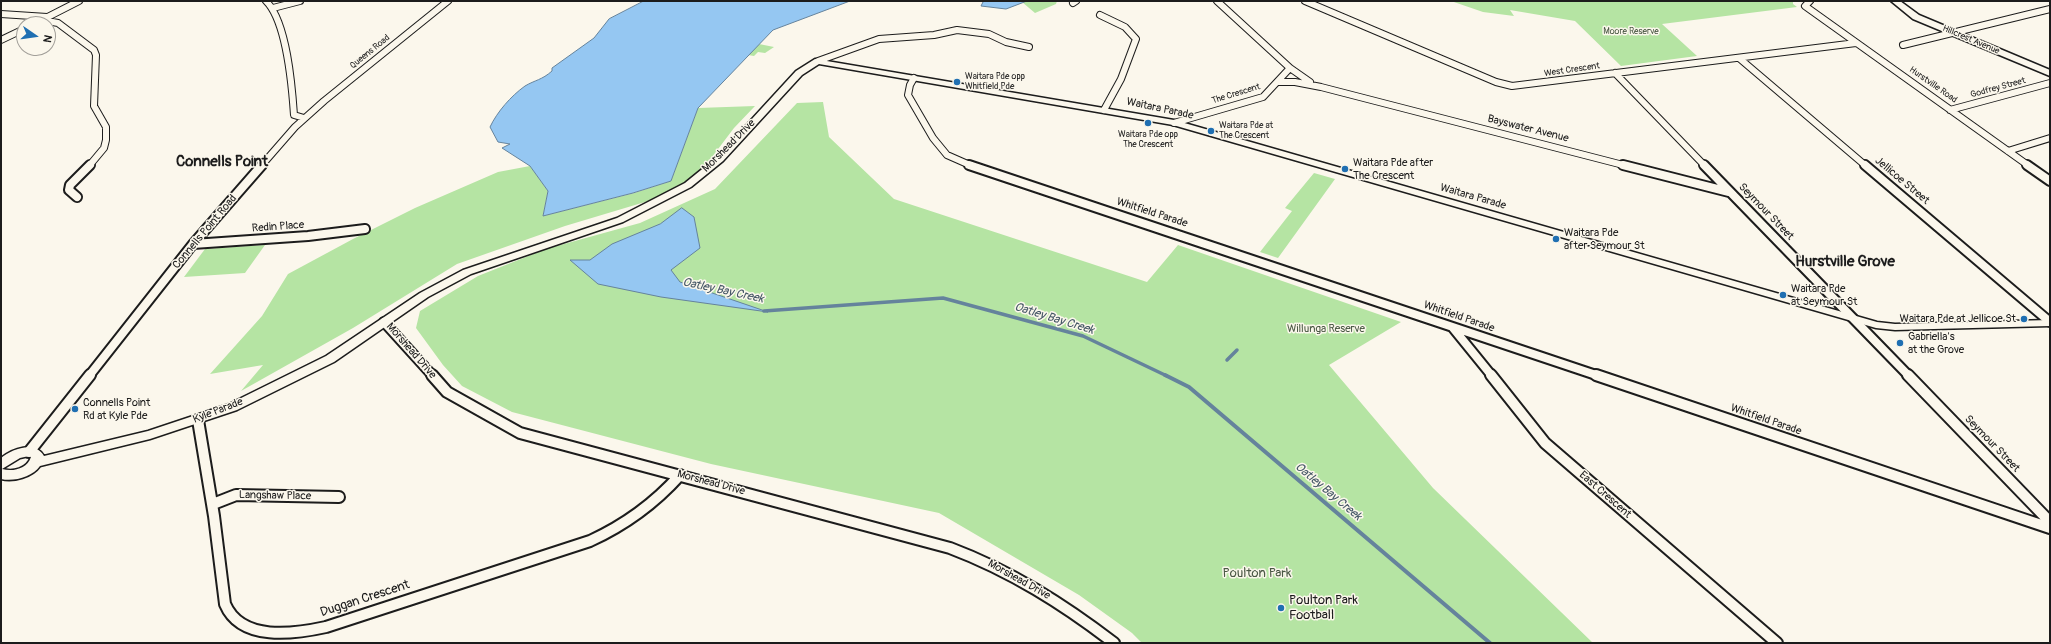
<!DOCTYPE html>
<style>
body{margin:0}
#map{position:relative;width:2051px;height:644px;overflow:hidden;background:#fbf7ec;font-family:Pangolin,sans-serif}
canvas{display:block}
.frame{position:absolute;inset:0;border:2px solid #1c1c1c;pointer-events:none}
.north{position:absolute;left:16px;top:16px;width:40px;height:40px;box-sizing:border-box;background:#fbf7ec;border:1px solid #a29f99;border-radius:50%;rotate:103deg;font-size:11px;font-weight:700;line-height:16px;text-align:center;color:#1c1c1c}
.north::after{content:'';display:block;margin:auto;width:14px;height:18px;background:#1f6fb2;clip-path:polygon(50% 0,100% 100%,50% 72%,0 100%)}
</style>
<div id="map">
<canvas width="2051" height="644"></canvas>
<div class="frame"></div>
<div class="north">N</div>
</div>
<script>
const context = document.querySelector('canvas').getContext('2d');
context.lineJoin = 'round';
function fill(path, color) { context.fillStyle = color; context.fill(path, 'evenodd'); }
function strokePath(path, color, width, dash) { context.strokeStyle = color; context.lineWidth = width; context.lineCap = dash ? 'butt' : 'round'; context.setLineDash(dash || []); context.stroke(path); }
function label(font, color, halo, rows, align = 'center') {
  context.font = font + ' Pangolin,sans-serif'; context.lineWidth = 3; context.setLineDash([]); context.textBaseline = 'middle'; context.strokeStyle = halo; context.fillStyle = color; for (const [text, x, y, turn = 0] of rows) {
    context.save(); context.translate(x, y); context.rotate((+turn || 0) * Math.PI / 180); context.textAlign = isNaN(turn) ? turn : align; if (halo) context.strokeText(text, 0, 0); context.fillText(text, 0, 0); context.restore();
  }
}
fill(new Path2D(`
 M1027,1h30l-1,3 -21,9 -13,-11z
 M1451,1h342v3l4,3 -135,17 35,32 -76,10 -46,-45 -65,-11 4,6 -31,-4z
 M759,44l15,3 -9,6 -7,-1 -4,4 6,1 -12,-2z
 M823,102l6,35 65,62 253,83 31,-37 223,77 -72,43 104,123 160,155h-451l-10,-10 -53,-38 -140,-82 -228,-49 -199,-52 -50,-26 -19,-21 -27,-37 4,-17 58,-35 68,-27 94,-26 75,-34 82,-86z
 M755,106l-21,22 -25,33 -26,24 -28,14 -90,27 -108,38 -104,64 -112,63 22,-26 -53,9 52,-58 26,-42 65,-35 62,-31 83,-36 32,-6 18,25 -5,25 91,-23 37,-12 27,-73z
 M1314,173l21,6 -57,79 -18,-6 32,-41 -7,-3z
 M265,245l-20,28 -61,4 21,-28z`), '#b5e4a3');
const water = new Path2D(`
 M644,1h206l-77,29 -75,78 -27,73 -38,12 -90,23 5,-25 -18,-25 -28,-18 8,-4 -12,-2 -8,-15c7,-15 21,-31 35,-41 10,-6 17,-6 27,-15v-3l42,-30 15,-19z
 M981,1h46l-21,8 -25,-3 2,-4z
 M682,208l12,9 6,31 -29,22 9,12 88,30 -107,-15 -63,-13 -28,-24h20l22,-16 48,-20z`);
fill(water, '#95c7f2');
strokePath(water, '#65839c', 1);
strokePath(new Path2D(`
 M764,311l179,-13 140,38 84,40
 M1227,360l10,-10`), '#65839c', 3.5);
strokePath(new Path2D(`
 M1165,375l24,12 301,256`), '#65839c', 4);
const minorFar2 = new Path2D(`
 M266,1c21,21 26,85 28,114l10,3
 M1305,1l191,81 16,4 344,-43
 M1810,1l-5,5 224,160
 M1073,3l3,-2
 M273,8l27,-7
 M1,14l46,3
 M1100,15l25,12 11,12 -15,40 -17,31
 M42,20l16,3 36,27 2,5 -2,51 12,21v13l-2,8 -15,18
 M34,24l45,-23
 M1,40l23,-11
 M1903,45l147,-36
 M1739,58l127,108
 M818,61l61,-22 55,-4 23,-5 32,4 17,8 23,5
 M1290,68l20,14
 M1615,73l90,93
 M914,78l-4,7 -2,10 25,43 14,17 25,11
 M1278,82h17l26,5 306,79
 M1950,110l100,-27
 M1174,123l89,-26 27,-29 -73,-67
 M2008,151l42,-13
 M261,166l34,-39 29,-26 124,-100`);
const minorFar1 = new Path2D(`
 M969,165l630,211
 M1623,165l106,27
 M1704,165l205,211
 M1865,165l185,157
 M2027,165l23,16
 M77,197l-8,-7 1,-5 20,-20
 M193,244l115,-8 57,-7
 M384,322l49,54
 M1453,328l39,48
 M89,376l104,-132 69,-79`);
const minor = new Path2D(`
 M432,375l15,17 73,41 430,115c61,23 113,56 164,95
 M1491,375l54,68 232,200
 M1596,375l454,153
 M1908,375l142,147
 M198,420l16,96 11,88c16,38 69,30 101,23l264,-86c35,-16 64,-37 90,-66
 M29,452l61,-77
 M213,504l23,-9 103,2`);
const tertiary = new Path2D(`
 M815,59l359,61 703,202 18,2 155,-4v6l-155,4 -19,-2 -703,-203 -354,-61 -17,11 -79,86 -32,26 -68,35 -152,52 -43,23 -94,65 -97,48 -87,29 -110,27c-8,11 -26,16 -39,13v-21c11,-9 34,-18 43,-2l104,-25 81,-27 97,-48 94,-63 43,-23 154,-52 68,-35 32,-26 79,-86zM29,456l2,1c-4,12 -18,15 -29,12l18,-11z`);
const secondary = new Path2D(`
 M1891,1h9l19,14 131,55v6l-137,-57z`);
strokePath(minorFar2, '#1c1c1c', 8);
strokePath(minorFar1, '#1c1c1c', 12);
strokePath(minor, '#1c1c1c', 14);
strokePath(tertiary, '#1c1c1c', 3);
strokePath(secondary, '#1c1c1c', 3);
strokePath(minorFar2, '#fbf7ec', 6);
strokePath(minorFar1, '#fbf7ec', 8);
strokePath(minor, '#fbf7ec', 10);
fill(tertiary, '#fbf7ec');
fill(secondary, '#fbf7ec');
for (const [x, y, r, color] of [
 [957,82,4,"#1f6fb2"],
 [1148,123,4,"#1f6fb2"],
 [1211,131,4,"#1f6fb2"],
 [1345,169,4,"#1f6fb2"],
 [1556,239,4,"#1f6fb2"],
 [1783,295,4,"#1f6fb2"],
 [2024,319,4,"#1f6fb2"],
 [1900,343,4,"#1f6fb2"],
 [75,409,4,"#1f6fb2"],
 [1281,608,4,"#1f6fb2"]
]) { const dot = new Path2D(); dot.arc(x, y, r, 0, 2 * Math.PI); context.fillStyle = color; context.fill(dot); strokePath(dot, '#fbf7ec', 1.5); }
label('9px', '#4a5844', '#fbf7ec', [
 ["Moore Reserve",1631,32]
]);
label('9px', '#1c1c1c', '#fbf7ec', [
 ["Hillcrest Avenue",1971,40,23],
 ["Queens Road",370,52,-39],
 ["West Crescent",1572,70,-8],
 ["Hurstville Road",1933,85,35],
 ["Godfrey Street",1998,88,-15],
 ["The Crescent",1236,94,-17]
]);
label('9px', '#1c1c1c', '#fbf7ec', [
 ["Waitara Pde opp",965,77],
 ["Whitfield Pde",965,87],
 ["Waitara Pde at",1219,126],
 ["The Crescent",1219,136],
 ["Waitara Pde opp",1148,135,"center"],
 ["The Crescent",1148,145,"center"]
], 'left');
label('11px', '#1c1c1c', '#fbf7ec', [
 ["Waitara Parade",1160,109,12],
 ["Bayswater Avenue",1528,129,14],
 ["Morshead Drive",729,146,-45],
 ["Jellicoe Street",1902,181,40],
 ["Waitara Parade",1473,197,16],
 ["Seymour Street",1766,212,46],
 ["Whitfield Parade",1152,213,18],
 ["Redin Place",278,227,-4],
 ["Connells Point Road",205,232,-50],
 ["Whitfield Parade",1459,317,19],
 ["Morshead Drive",411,351,49],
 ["Kyle Parade",218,411,-21],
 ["Whitfield Parade",1766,420,19],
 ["Seymour Street",1992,444,46],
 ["Morshead Drive",711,483,15],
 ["East Crescent",1605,495,41],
 ["Langshaw Place",275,496,1],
 ["Morshead Drive",1019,580,29]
]);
label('11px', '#1c1c1c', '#fbf7ec', [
 ["Waitara Pde after",1353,163],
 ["The Crescent",1353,176],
 ["Waitara Pde",1564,233],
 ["after Seymour St",1564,246],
 ["Waitara Pde",1791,289],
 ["at Seymour St",1791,302],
 ["Waitara Pde at Jellicoe St",2016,319,"right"],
 ["Gabriella's",1908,337],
 ["at the Grove",1908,350],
 ["Connells Point",83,403],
 ["Rd at Kyle Pde",83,416]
], 'left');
label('11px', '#4a5844', '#fbf7ec', [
 ["Willunga Reserve",1326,329]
]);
label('italic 12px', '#465867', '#fbf7ec', [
 ["Oatley Bay Creek",723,291,12],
 ["Oatley Bay Creek",1054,319,17],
 ["Oatley Bay Creek",1328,492,40]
]);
label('13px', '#4a5844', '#fbf7ec', [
 ["Poulton Park",1257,574]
]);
label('13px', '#1c1c1c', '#fbf7ec', [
 ["Duggan Crescent",365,599,-18]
]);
label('13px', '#1c1c1c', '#fbf7ec', [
 ["Poulton Park",1289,601],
 ["Football",1289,616]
], 'left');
label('bold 15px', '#1c1c1c', '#fbf7ec', [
 ["Connells Point",222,162],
 ["Hurstville Grove",1845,262]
]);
</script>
